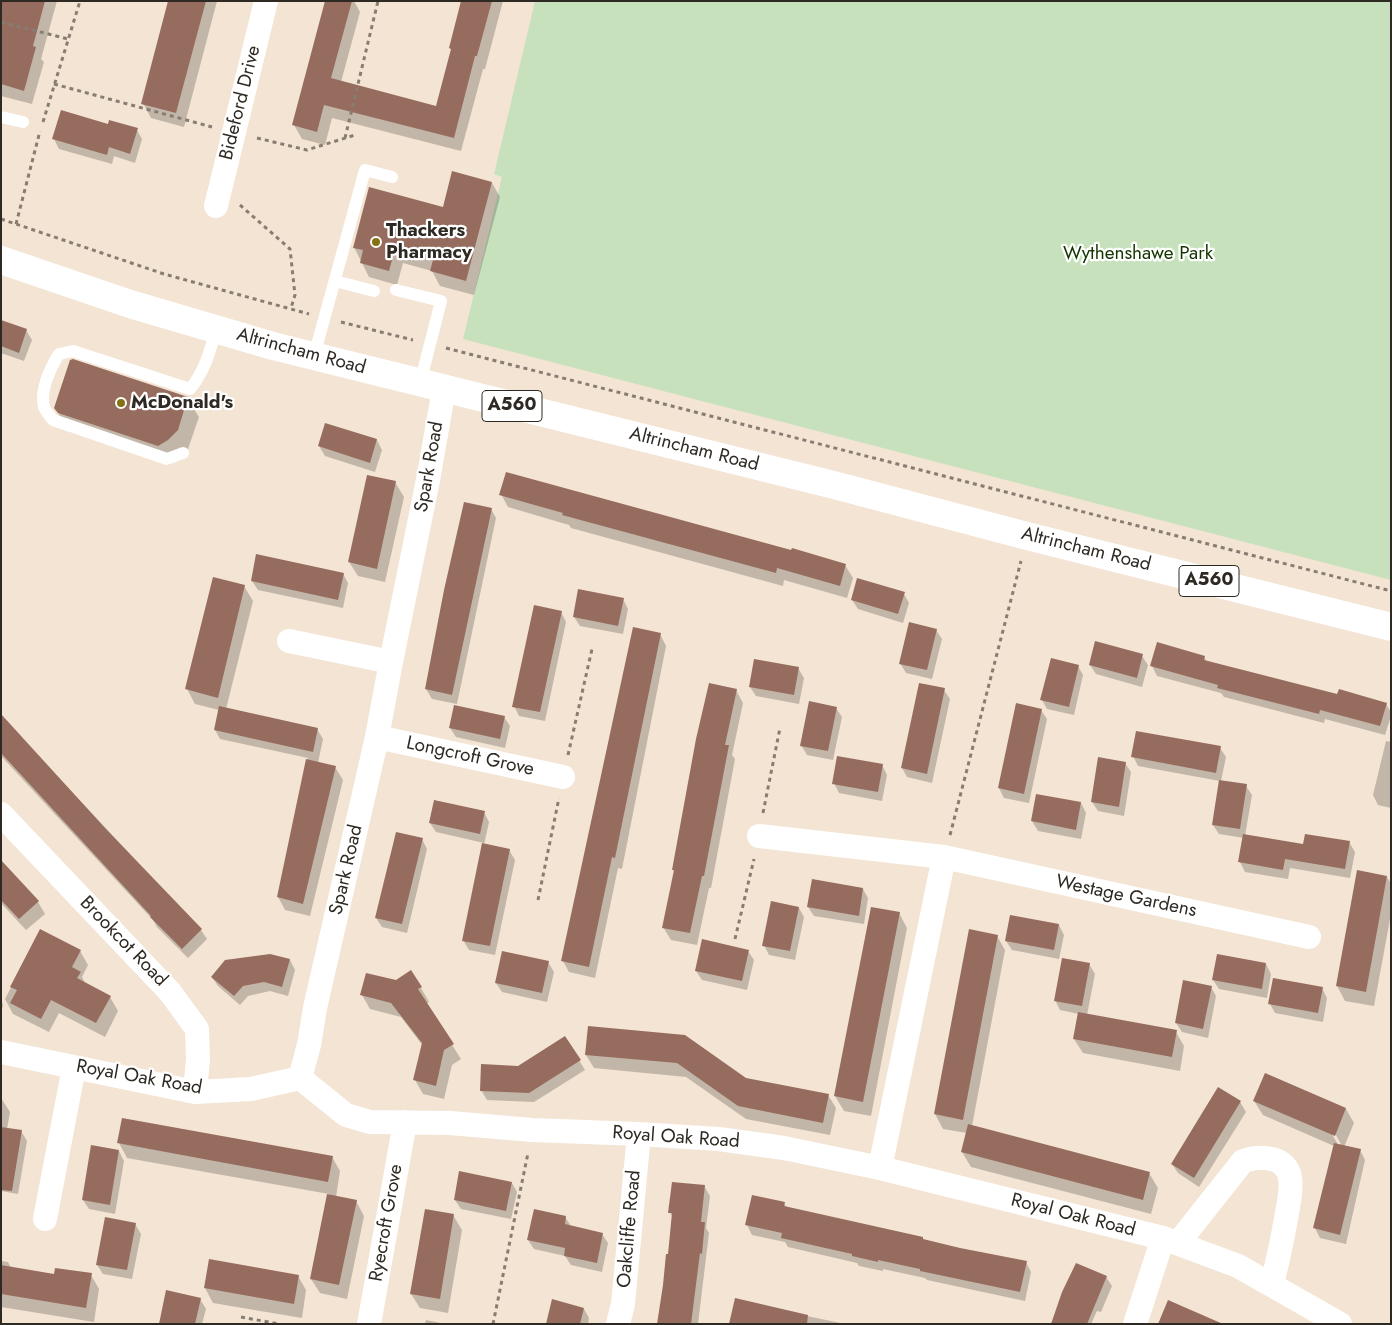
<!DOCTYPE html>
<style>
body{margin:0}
#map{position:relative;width:1392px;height:1325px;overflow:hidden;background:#f3e4d3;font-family:Jost,sans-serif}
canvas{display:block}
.frame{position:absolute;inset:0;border:2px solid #2e2922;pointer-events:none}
</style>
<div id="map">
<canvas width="1392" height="1325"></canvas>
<div class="frame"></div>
</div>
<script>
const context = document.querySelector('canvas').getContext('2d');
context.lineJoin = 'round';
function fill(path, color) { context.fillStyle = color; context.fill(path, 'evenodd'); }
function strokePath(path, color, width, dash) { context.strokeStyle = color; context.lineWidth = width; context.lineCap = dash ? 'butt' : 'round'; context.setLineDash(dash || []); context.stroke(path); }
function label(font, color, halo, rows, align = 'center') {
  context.font = font + ' Jost,sans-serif'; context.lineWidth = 4.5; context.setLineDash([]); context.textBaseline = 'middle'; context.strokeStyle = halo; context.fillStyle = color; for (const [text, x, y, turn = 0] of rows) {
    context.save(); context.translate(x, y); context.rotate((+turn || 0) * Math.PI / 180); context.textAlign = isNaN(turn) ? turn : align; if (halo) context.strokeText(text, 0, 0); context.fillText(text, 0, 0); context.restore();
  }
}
fill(new Path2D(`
 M535,1h856v579l-928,-241 39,-162 -8,-3z`), '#c8e1bd');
fill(new Path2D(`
 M1,1h56l-16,58 3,3 -12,42 -31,-8z
 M169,1h48l-33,126 -33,-9 -8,-15z
 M326,1h28l6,11 -19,70 96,25 15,-56 -2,-3 13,-47h40l-18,68h-2l-22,82 -129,-33 -7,27 -23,-6 -8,-14z
 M109,126l28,4 5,9 -7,24 -21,-7 -2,8 -53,-15 -5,-10z
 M492,183l8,14 -26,98 -34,-9 -8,-15 -29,-8 -6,22 -28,-8 -15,-30 90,-38z
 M1,321l25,9 6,10 -8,21 -23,-8z
 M187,398l12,19 -11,32 -9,10 -10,6 -99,-33 -15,-24z
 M377,440l5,10 -7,22 -50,-16 -6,-10z
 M395,482l9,15 -19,85 -27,-6 -9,-14z
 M501,494l344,71 8,13 -6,20 -63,-18 -1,6 -212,-58 -2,-3 -61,-18z
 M491,509l5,9 -39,186 -25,-5 -6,-10z
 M343,574l5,9 -5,25 -85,-18 -6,-9z
 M244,586l9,15 -27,108 91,20 6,10 -5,24 17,4 8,13 -33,136 -25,-6 -7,-13 30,-139 -88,-19 -5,-9 4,-20 -24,-6 -8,-15z
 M904,594l5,9 -6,20 -45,-14 -6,-9z
 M623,599l5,10 -5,25 -43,-8 -6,-9z
 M561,612l5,10 -21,99 -26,-5 -5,-10z
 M936,630l6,9 -10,40 -26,-6 -6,-10z
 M660,634l6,12 -44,223 -4,-1 -23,110 -26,-6 -6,-11z
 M1142,656l6,9 -6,22 -46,-13 -6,-9z
 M1204,657l3,5 131,34 48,8 5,8v4l-6,19 -60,-16 -1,4 -100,-26 -3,-4 -64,-17 -5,-10z
 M1078,666l5,9 -9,40 -27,-6 -5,-9z
 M798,668l6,10 -5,26 -43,-8 -6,-9z
 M736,690l7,13 -11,52 3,4 -24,129h-2l-12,57 -26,-5 -8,-13 12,-54 -2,-3z
 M944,690l6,9 -18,84 -25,-6 -5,-9z
 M1017,705l24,5 6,9 -18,84 -25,-5 -5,-10z
 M836,708l6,9 -9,43 -26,-5 -6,-10z
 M1,716l200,214 6,9 -19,19 -31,-31 -4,-7 -152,-164z
 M504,717l6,9 -5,22 -49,-11 -6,-9z
 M1386,741l5,1v66l-13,-3 -5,-10z
 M1220,748l6,9 -5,24 25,5 6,9 -7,41 59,9 45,-3 6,10 -5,26 -60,-10 -2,11 -43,-7 -5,-10 4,-24 -25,-4 -6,-9 7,-44 -82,-15 -5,-10z
 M1125,763l6,9 -7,44 -26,-5 -6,-9z
 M882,765l5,10 -5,26 -43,-8 -5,-10z
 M1081,803l5,10 -5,26 -43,-8 -6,-10z
 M484,812l5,10 -5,23 25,5 6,10 -20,95 -26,-5 -6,-10 21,-97 -48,-11 -6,-9z
 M422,839l5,10 -20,84 -25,-6 -6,-9z
 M1,862l37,40 7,12 -19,16 -25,-27z
 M1387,877l4,7v30l-17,92 -29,-5 -8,-15z
 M863,889l5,9 -4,26 -50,-8 -6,-9z
 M799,908l5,9 -9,43 -26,-5 -5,-10z
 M899,913l8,15 -36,188 -27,-5 -9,-15z
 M1059,925l5,10 -5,24 -47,-9 -6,-9z
 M41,930l39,21 8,14 -6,12 4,8 24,12 8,14 -13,26 -46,-24 -10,19 -36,-18 -8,-15z
 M997,936l8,14 -33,176 177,47 9,15 -7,26 -180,-47 -9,-15 5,-19 -24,-4 -8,-15z
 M748,951l6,9 -7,30 -45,-10 -6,-9z
 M270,955l20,5 5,10 -7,26 -18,-5 -22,5 -8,9 -22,-19 -6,-9z
 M548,962l6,10 -7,30 -45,-10 -6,-9z
 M1089,964l6,10 -8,41 89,17 8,14 -4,25 -97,-18 -9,-14 5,-25 -19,-4 -5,-10z
 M1266,964l5,10 -4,24 -48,-9 -6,-9z
 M1211,987l5,9 -8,42 -26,-6 -6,-9z
 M421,988l8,14 -3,2 35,55 -9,6 -8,34 -21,-5 -8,-14 8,-34 -22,-29 -31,-8 -8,-14z
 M1322,988l5,10 -4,24 -48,-9 -5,-9z
 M1,1001l2,3 -2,11z
 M589,1027l157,52 82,16 8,13 -6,27 -84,-16 -60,-42 -92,-9 -8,-13z
 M565,1038l20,32 -51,32 -47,-2 -6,-10z
 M1219,1089l21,13 6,10 -47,75 -21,-14 -6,-9z
 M1,1098l9,14 -3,17 14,2 6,10 -9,53 -17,-3z
 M1254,1101l92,8 8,14 -10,24 16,3 5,10 -19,84 -26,-6 -5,-10 19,-82 -71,-31zM1333,1130l9,16h-3l-9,-15z
 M119,1143l213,14 8,14 -4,26 20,4 8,15 -17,83 -27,-6 -9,-14 18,-85 -202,-36z
 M119,1151l5,10 -9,53 -26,-5 -6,-9z
 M512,1183l5,9 -6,27 -50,-10 -6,-9z
 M704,1186l6,10 -4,32 3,5 -11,91h-40l11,-68 4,-38 -3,-5z
 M784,1203l3,5 137,33 102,21 5,10 -6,29 -98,-21 -2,-2 -42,-9v2l-24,-5 -2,-3 -69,-16 -3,-5 -33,-7 -5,-10z
 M453,1215l9,15 -14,83 -28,-5 -9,-14z
 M565,1217l6,9 31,8 6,9 -6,29 -31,-7 -6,-9 -31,-7 -6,-9z
 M135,1224l6,10 -9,45 -29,-5 -6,-9z
 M1,1261l7,1 3,6 44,7h36l8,14 -5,33 -93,-15z
 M298,1276l8,14 -4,28 -89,-15 -8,-15z
 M1106,1277l6,9 -11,26 -4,-1 -6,13h-39z
 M200,1299l6,10 -4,15h-42z
 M764,1307l81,17h-115z
 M584,1309l5,9 -1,6h-41z
 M426,1320l19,4h-20z`), '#0003');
fill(new Path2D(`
 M1,1h44l-12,45 3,1 -12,44 -23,-7z
 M168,1h38l-30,112 -35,-9z
 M325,1h27l-21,77 105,28 15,-57 -2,-1 12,-47h31l-15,55h-2l-21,82 -130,-33 -7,27 -25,-7z
 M61,110l47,14 1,-4 29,8 -8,26 -21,-7 -2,8 -55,-16z
 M452,171l40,11 -26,99 -36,-10 3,-11 -38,-11 -6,22 -29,-8 3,-13 -10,-2 16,-61 74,20z
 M1,320l26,9 -8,24 -18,-7z
 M73,359l115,38 -10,33 -10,10 -10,6 -100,-33 -4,-5 16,-48z
 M325,423l52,16 -7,24 -52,-17z
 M506,472l285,78 1,-2 54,16 -6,22 -63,-18 -1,5 -214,-58 1,-2 -64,-18z
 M367,475l29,6 -19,88 -29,-7z
 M464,502l28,6 -40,187 -27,-6 19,-99z
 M256,554l88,19 -6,27 -87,-19z
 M213,577l32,8 -27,113 -33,-9z
 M857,578l48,14 -7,22 -47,-14z
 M578,589l46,9 -6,28 -45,-9z
 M534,605l28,6 -22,101 -28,-5z
 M909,622l28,7 -10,41 -28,-6z
 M633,627l28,6 -46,225 -3,-1 -23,110 -28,-6z
 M1095,641l48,13 -6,24 -48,-13z
 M1157,642l48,14 -1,4 133,34 2,-5 48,14 -7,23 -60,-16 -1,4 -102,-26 1,-3 -68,-19z
 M1051,658l28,7 -10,42 -29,-7z
 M754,659l45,8 -5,28 -45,-8z
 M709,683l28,6 -12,56h4l-25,131h-2l-12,57 -28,-5 12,-58h-2l24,-131z
 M919,683l26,5 -18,86 -26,-6z
 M809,701l28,6 -9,44 -28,-5z
 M1016,703l26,6 -18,85 -26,-6z
 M454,705l51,11 -5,23 -51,-11z
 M219,706l99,22 -5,24 -99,-22z
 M1,714l104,114 97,101 -20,20 -32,-32 1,-1 -150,-163z
 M1136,731l85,15 -5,27 -85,-16z
 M837,756l46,8 -5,28 -46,-8z
 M1098,757l28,5 -7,45 -28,-5z
 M306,759l30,7 -33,138 -26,-7z
 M1219,780l28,4 -7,45 -28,-4z
 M1036,794l45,8 -5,28 -45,-9z
 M434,800l51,11 -5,23 -51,-11z
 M396,832l27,6 -21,86 -27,-6z
 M1243,834l60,10 2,-10 45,7 -5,28 -60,-10 -2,11 -45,-8z
 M482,843l28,6 -20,97 -28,-5z
 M1,860l38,41 -20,18 -18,-19z
 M1357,870l30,6 -21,116 -30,-6z
 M812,879l51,9 -4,28 -52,-9z
 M771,901l28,6 -9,44 -28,-5z
 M871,907l29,5 -37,190 -29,-6z
 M1010,915l49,9 -5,26 -49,-9z
 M40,929l41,21 -9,17 9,5 -4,6 34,18 -15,27 -45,-23 -10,19 -31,-16 7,-13 -7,-3z
 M969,929l29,6 -35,185 -29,-6z
 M702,939l47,11 -7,31 -47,-10z
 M502,951l47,10 -7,32 -47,-10z
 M270,954l20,5 -8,28 -18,-5 -21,4 -9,10 -23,-19 14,-17z
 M1217,954l49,9 -4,26 -50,-9z
 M1062,958l28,5 -8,43 -28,-5z
 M411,970l11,17 -4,2 36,55 -10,6 -8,36 -23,-6 9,-37 -31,-40 -31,-8 6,-22 30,7z
 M1273,978l50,9 -5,26 -50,-9z
 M1183,980l29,6 -9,43 -28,-6z
 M1078,1012l99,18 -5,27 -99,-18z
 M588,1026l97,9 61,43 83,16 -6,29 -85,-17 -61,-43 -92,-8z
 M565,1036l16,24 -52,33 -49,-2 1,-27 37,2z
 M1265,1073l81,35 -11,28 -82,-35z
 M1218,1087l23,14 -47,77 -23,-14z
 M122,1118l211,38 -5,26 -211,-39z
 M968,1124l182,48 -7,28 -182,-48z
 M1,1127l21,3 -10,61 -11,-1z
 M1334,1143l27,6 -21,86 -27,-7z
 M91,1145l28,5 -9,55 -28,-5z
 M459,1171l53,11 -6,29 -52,-11z
 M672,1182l33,3 -4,37h4l-3,32 -2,-1 -9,71h-34l6,-39 3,-31h2l4,-41h-4z
 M327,1194l30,6 -18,85 -29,-6z
 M752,1195l33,7 -1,4 139,31v2l37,9 67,13 -7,31 -100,-21v-2l-42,-9v2l-26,-6v-2l-71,-16 1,-5 -37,-8z
 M425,1209l29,5 -14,85 -30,-5z
 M534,1209l32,7 -1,8 38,9 -6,30 -33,-7 1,-8 -38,-8z
 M105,1217l31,6 -9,47 -31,-5z
 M209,1259l90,16 -5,29 -90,-16z
 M1076,1263l31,13 -20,48h-36l11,-32z
 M1,1265l53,9 1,-6 37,5 -6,35 -85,-14z
 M166,1290l35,8 -6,26h-36z
 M735,1298l73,17 -1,9h-78z
 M552,1299l32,9 -4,16h-34z
 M1168,1300l55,24h-65z`), '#966c5e');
strokePath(new Path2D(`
 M1,22l67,17
 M54,84l158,43
 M43,122l37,-121
 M257,138l50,12 48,-15
 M345,138l33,-137
 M240,205l50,44 5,46 -4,13
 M1,219l163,55 145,40
 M16,224l24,-93
 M341,322l72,18
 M446,348l945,243
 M568,755l24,-106
 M763,813l17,-85
 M950,835l71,-274
 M538,900l21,-102
 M735,939l19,-80
 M241,1317l38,7
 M493,1324l35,-171`), '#877d72', 3, [4, 4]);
strokePath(new Path2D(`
 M1,117l22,5
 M335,281l39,10
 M396,290l45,11 -21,82
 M314,356l51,-186 27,7
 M183,453l-16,6 -114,-39c-3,-4 -7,-8 -9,-13 -4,-17 6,-39 15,-53l14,-3 117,38c15,-18 20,-38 26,-59`), '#fff', 12);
strokePath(new Path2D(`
 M216,206l50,-205
 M289,641l102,21
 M377,737l186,40
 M1,814l169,178 27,37 1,30 -3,33
 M759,836l185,21 365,80
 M1,1052l194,40 56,-3 49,-11
 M300,1078l46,37 24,7 80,1 82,7 107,4 80,5 65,9 96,20 283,70 75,28 102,58
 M300,1078l9,-33 6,-37 62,-271 14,-75 37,-182 16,-91
 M880,1168l64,-311
 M45,1219l29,-152
 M1178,1243l65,-82c17,-6 44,-5 47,17 2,12 -1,23 -3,35 -4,24 -9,47 -15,71
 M369,1324l36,-202
 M618,1324l5,-20 16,-170
 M1135,1324l28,-86`), '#fff', 24);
strokePath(new Path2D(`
 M1,260l129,44 143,42 561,139 193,51 364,91`), '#fff', 28);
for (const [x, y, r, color] of [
 [376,242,5,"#847213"],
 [121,403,5,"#847213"]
]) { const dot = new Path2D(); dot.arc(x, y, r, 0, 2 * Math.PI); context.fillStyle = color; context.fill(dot); strokePath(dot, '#fff', 2); }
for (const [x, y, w] of [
 [512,406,60],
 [1209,581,60]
]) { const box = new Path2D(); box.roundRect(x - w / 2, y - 15.5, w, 31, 4); context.fillStyle = '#fff'; context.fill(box); strokePath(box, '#2e2922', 1); }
label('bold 18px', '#2e2922', null, [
 ["A560",512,406],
 ["A560",1209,581]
]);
label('19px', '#2e2922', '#fff', [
 ["Bideford Drive",241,103,-76],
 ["Altrincham Road",301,352,15],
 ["Altrincham Road",694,450,14],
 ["Spark Road",430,467,-80],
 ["Altrincham Road",1086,550,14],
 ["Longcroft Grove",470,757,12],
 ["Spark Road",347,870,-77],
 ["Westage Gardens",1126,897,12],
 ["Brookcot Road",123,942,46],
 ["Royal Oak Road",139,1078,10],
 ["Royal Oak Road",676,1138,4],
 ["Royal Oak Road",1073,1216,14],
 ["Ryecroft Grove",387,1223,-80],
 ["Oakcliffe Road",630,1229,-85]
]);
label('bold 19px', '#2e2922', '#fff', [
 ["Thackers",386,231],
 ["Pharmacy",386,253],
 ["McDonald's",131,403]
], 'left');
label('19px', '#153500', '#fff', [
 ["Wythenshawe Park",1138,254]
]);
</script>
